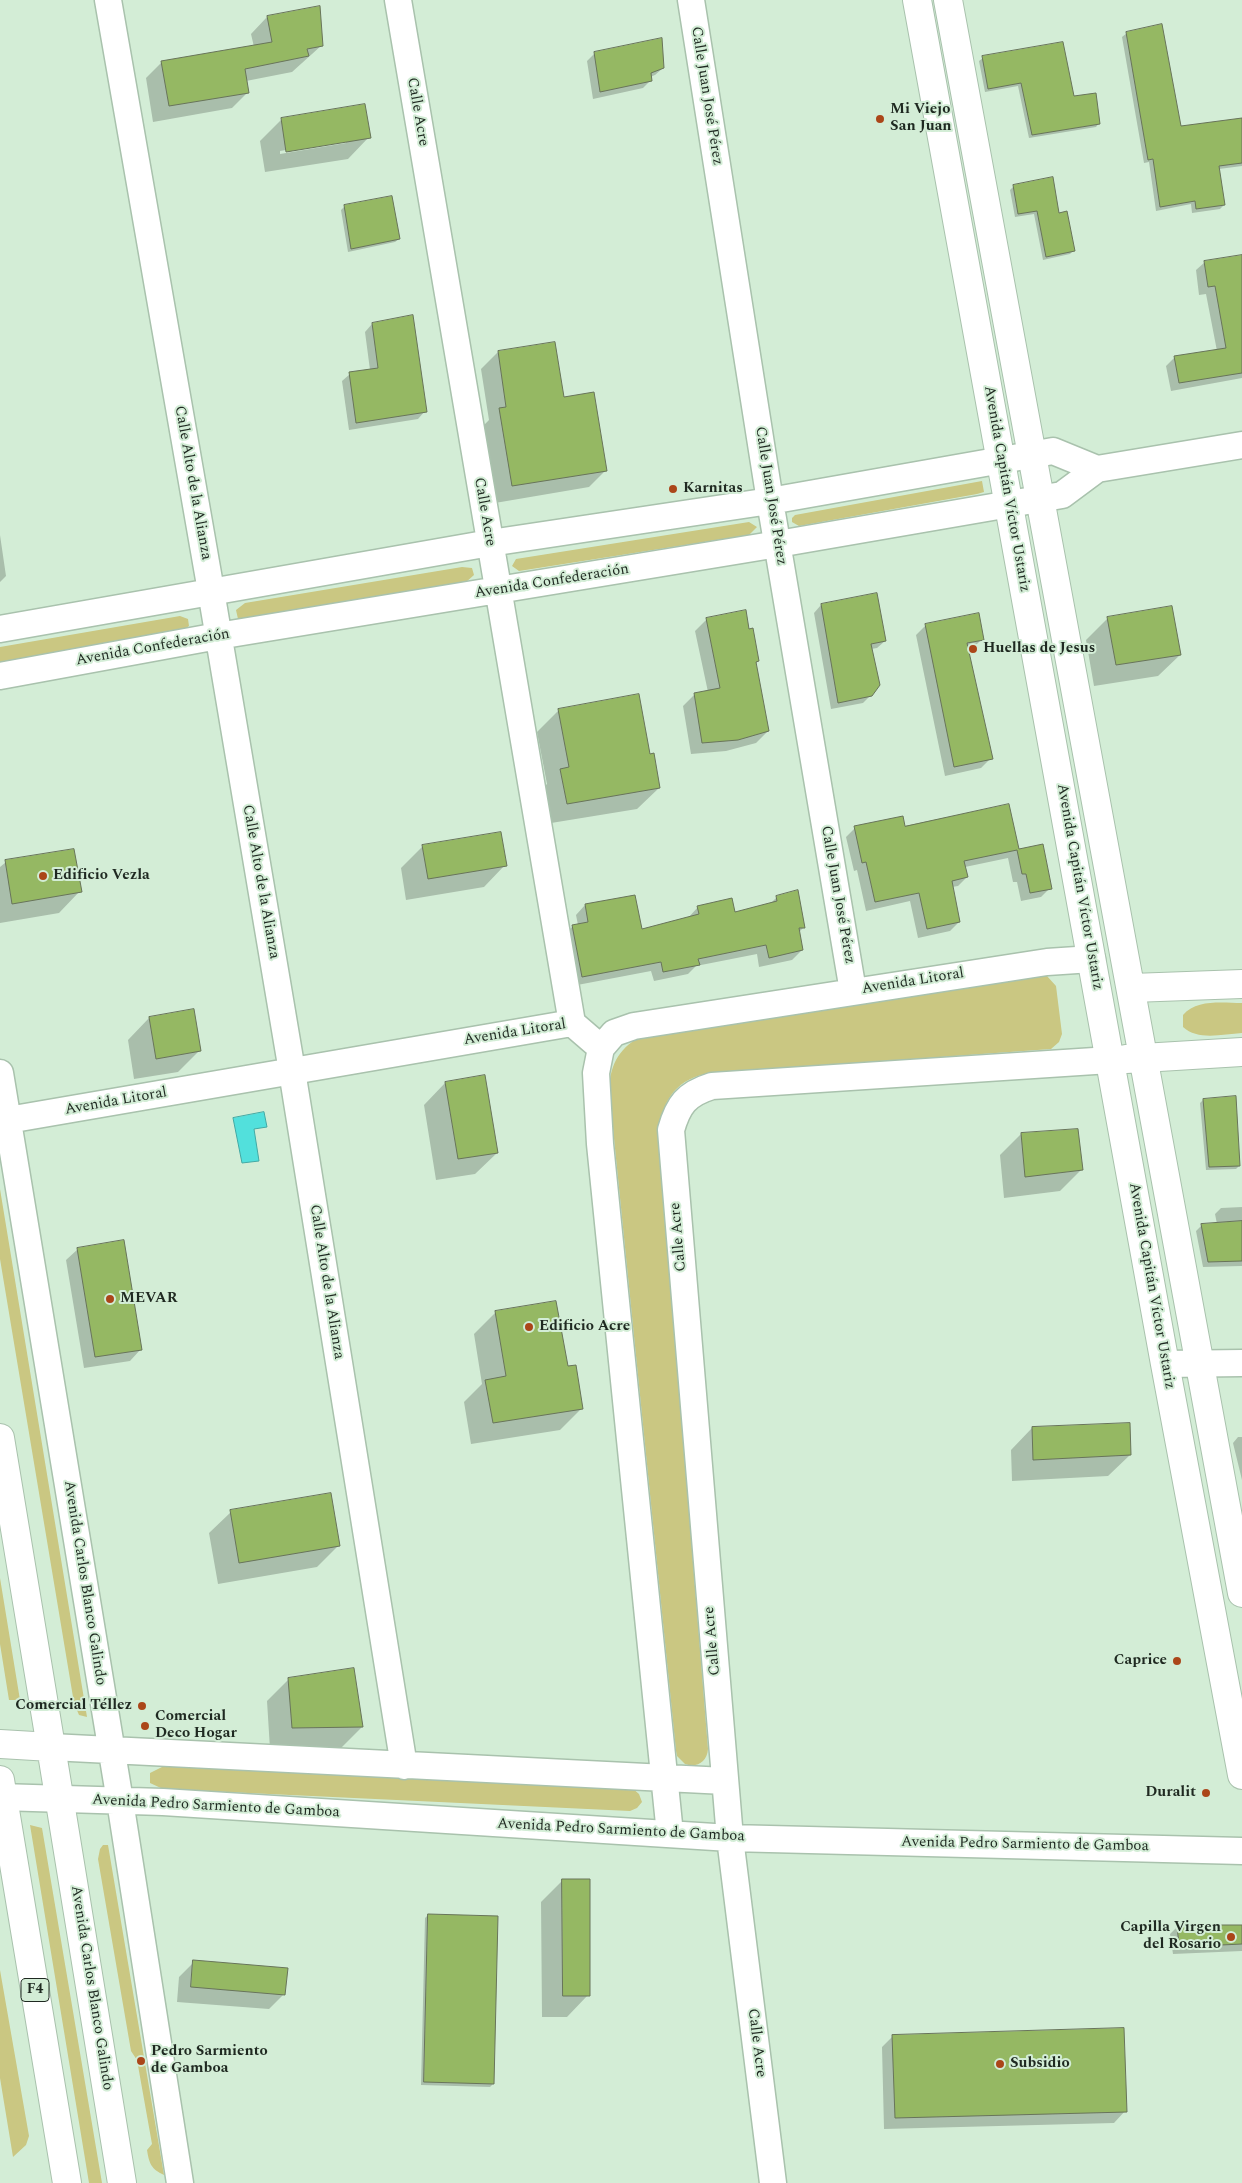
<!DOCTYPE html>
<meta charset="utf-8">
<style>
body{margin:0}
canvas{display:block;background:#d3edd6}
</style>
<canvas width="1242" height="2183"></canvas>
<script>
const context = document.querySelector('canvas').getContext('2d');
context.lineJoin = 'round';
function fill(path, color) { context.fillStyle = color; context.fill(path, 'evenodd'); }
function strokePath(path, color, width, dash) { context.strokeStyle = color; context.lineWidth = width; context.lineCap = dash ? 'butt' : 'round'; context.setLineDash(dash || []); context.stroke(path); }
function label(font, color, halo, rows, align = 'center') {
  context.font = font + ' Spectral,serif'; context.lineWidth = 4; context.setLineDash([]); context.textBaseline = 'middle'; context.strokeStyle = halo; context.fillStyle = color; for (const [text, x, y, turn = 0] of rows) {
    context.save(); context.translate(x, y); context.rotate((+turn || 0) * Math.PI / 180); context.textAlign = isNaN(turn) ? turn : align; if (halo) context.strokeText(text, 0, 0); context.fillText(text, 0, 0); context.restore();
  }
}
fill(new Path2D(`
 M982,481l2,11 -7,2 -178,32 -7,-4v-4l3,-3z
 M749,522l8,5 -8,8 -230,36 -7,-5 4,-7z
 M462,567l10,1 2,7 -9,8 -218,40 -9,-4 -2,-9 9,-7z
 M180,616l8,3 1,7 -7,5 -182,31v-15z
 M1041,973l6,3 9,10 6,48 -3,8 -8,7 -345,25c-33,6 -46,32 -47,63l49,612c-1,13 -11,19 -23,15l-8,-8 -1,-5 -67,-662c2,-28 11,-41 35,-55z
 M1242,1003v30c-19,1 -44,8 -59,-6v-12c14,-16 39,-12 59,-12z
 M0,1189l87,528 -8,-2 -5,-12 -74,-444z
 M0,1578l20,122h-11l-9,-56z
 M164,1766l467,21 8,7 3,8 -5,6 -7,3 -467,-22 -13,-6v-10z
 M30,1825l12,3 60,355h-13z
 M103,1845h5l56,330c-13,-6 -15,-12 -17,-25l5,-6 -15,-84 -6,-9 -33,-192 2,-10z
 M0,1970l29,166 -3,9 -13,12 -13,-79z`), '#cac782');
const water = new Path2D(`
 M264,1112l3,15 -13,2 5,32 -17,2 -9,-45z`);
fill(water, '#52e0dc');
strokePath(water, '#43a9a4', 1);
fill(new Path2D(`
 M267,17l55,28 -30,27 -46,9 2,11 -16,16 -79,14 -7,-44 16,-16 92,-15 -3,-13z
 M1127,33l53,94 62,-8v47l-23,3 5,36 -4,4 -28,4 -1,-9 -35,7 -7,-49 -5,1 -22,-126z
 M660,40l3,28 -8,7 -5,2 1,3 -8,8 -50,11 -6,-38 7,-7z
 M983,58l89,40 27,25 -3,4 -67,11 -11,-52 -33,6 -6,-31z
 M282,119l87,18 -21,22 -83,13 -5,-31zM346,140v3l-66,11v-3z
 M1014,186l44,28 16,36 -4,4 -27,6 -9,-46 -19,3 -5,-27z
 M344,207l55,32 -4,3 -47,10 -7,-42z
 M1242,256v122l-71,13 -5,-25 9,-9 42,-6 -11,-57 -7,1 -3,-25 9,-8z
 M412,317l13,94 -7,8 -69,11 -7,-49 8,-7 20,-4 -5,-38 7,-8z
 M554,343l9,55 43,72 -17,17 -94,16 -12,-77 6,-6 -8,-51 17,-17z
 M0,535l6,41 -6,6z
 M821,605l64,36 -8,7 -6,1v46l-8,8 -32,6 -17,-96z
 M707,619l41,11 10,31 -3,3 13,67 -12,12 -30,8 -35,3 -8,-48 12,-12 13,-2 -13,-61z
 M1107,619l73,36 -22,21 -64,10 -8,-46z
 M926,625l56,14 -10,10 -4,1 23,108 -10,10 -36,8 -29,-141z
 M559,710l90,45 10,33 -22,21 -92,15 -6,-32 8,-8 -10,-52z
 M1008,806l10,44 32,38 -9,9 -20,4 -4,-19h-4l-5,-24 -43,9 2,10 -9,9 -6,1 7,35 -9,9 -32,7 -8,-37 -44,10 -9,-41 -3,1 -8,-34 9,-9h49z
 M423,846l82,19 -21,22 -78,13 -5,-32z
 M6,862l74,29 -21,22 -59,10v-56z
 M777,897l27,30 -5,5 3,18 -10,10 -33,7 -2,-13 -61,12 -8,8 -34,7 -3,-10 -79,15 -9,-50 10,-10 5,-1 -2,-10 9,-10 56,25 47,-12 10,-11 36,7 35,-9z
 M149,1018l51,32 -22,22 -44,7 -6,-39z
 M445,1083l52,70 -22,21 -39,6 -12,-75z
 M1203,1100l36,66 -3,3 -30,1 -6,-67z
 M1021,1134l61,35 -22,22 -56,7 -4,-43z
 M1242,1207v59l-39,1 -7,-36 6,-6 15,-1 -2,-10 6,-6z
 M78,1249l63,100 -11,12 -46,7 -18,-108z
 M496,1312l71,56 15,40 -22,22 -89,14 -7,-42 18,-18 -8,-50z
 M1032,1428l98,27 -22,21 -96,5 -1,-31z
 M1238,1437h4v43l-9,-37z
 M231,1512l108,33 -22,22 -99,17 -9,-51z
 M289,1679l73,48 -21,21 -71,1 -3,-48z
 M563,1880l25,115 -21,22h-25l-1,-115z
 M428,1915l65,169 -3,3 -69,-2 4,-167z
 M1242,1926v25l-69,3 -3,-20 7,-7z
 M194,1962l90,32 -15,15 -92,-7 2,-25z
 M893,2036l232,75 -11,12 -230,6 -2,-82z`), '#0003');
const building = new Path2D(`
 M320,6l3,40 -16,3 2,7 -64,13 4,24 -80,13 -8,-45 111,-19 -5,-26z
 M1162,24l19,102 61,-8v45l-23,3 6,39 -29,4 -1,-8 -35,6 -7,-48 -5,1 -22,-128z
 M662,38l2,30 -13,5 1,8 -52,11 -6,-40z
 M1063,42l11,54 22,-3 4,31 -68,11 -11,-52 -33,6 -6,-33z
 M365,104l6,34 -85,14 -5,-34z
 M1053,177l6,36 8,-2 8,40 -29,6 -9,-46 -19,3 -5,-29z
 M392,196l8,43 -49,10 -7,-44z
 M1242,255v118l-63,10 -5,-27 52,-8 -11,-62 -7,1 -4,-26z
 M413,315l14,97 -71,11 -7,-51 29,-4 -6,-45z
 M555,342l9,55 30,-5 13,79 -95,15 -13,-78 7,-1 -8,-56z
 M877,593l9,48 -15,3 9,41 -8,11 -34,7 -17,-99z
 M1172,606l9,49 -65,10 -9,-48z
 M746,610l3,19 4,-1 6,33 -3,1 13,69 -31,9 -36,3 -8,-50 26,-5 -14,-70z
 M979,613l5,27 -17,3 26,116 -39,8 -29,-143z
 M639,694l11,60 4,-1 6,35 -93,16 -7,-35 9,-2 -11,-58z
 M1009,804l10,45 24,-5 9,45 -22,4 -4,-19h-4l-5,-24 -53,11 4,16 -16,4 8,41 -33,7 -8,-36 -44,9 -9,-40 -4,1 -8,-37 49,-10 2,10z
 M501,832l6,34 -79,13 -6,-34z
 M74,849l8,43 -70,12 -7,-44z
 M798,890l7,38h-6l4,22 -34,8 -3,-13 -68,14 2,6 -37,7 -2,-10 -79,15 -10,-52 16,-3 -3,-18 50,-9 7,34 57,-15 -2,-8 35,-8 3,14 42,-11 -1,-5z
 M194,1009l7,42 -45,8 -7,-42z
 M485,1075l13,78 -40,6 -13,-77z
 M1236,1096l4,70 -31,1 -6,-68z
 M1078,1129l5,41 -58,7 -4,-44z
 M1242,1221v40l-34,1 -7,-38z
 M124,1240l18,110 -47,7 -18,-109z
 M556,1301l12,65 8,-1 7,44 -90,14 -8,-43 21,-4 -11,-65z
 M1130,1423l1,32 -98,5 -1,-33z
 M331,1493l9,53 -101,17 -9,-53z
 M354,1668l9,59 -71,1 -4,-50z
 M562,1879h28v117h-27z
 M428,1914l70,2 -4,168 -70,-2z
 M1177,1925h65v19l-62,3z
 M193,1960l95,8 -3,27 -94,-8z
 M1124,2028l3,84 -232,6 -3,-83z`);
fill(building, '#95b863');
strokePath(building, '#68745a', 1);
const minor = new Path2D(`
 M108,0l103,591 81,480 112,695
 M398,0l174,1023
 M691,0l79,501 83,490
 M0,629l490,-86 280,-42 283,-50 44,18
 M0,676l218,-40 560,-92 284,-49 35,-26 145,-24
 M601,1048l-5,25 4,71 70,690
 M601,1048l13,-15 20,-7 413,-64 45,-3
 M0,1073l120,728 60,382
 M8,1120l564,-97 29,25
 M1165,1364l77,-1
 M51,1747l674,34
 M0,1797l163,5 567,36 512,13
 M773,2183l-43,-345 -59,-708c7,-25 15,-36 41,-44l398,-26`);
const major = new Path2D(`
 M917,0l248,1364 77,411
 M948,0l294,1593
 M1132,988l110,-4
 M1126,1059l116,-7
 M0,1438l51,309`);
const highway = new Path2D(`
 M0,1744l51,3 71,436
 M0,1780l67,403`);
strokePath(minor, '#a9c2ad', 29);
strokePath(major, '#a9c2ad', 30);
strokePath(highway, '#a9c2ad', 30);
strokePath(minor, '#fff', 26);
strokePath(major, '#fff', 28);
strokePath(highway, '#fff', 28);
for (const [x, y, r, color] of [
 [880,119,5,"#ab4619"],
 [673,489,5,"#ab4619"],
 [973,649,5,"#ab4619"],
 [43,876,5,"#ab4619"],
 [110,1299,5,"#ab4619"],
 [529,1327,5,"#ab4619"],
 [1177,1661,5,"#ab4619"],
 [142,1706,5,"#ab4619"],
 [145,1726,5,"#ab4619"],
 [1206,1793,5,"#ab4619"],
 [1231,1937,5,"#ab4619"],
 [141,2061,5,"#ab4619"],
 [1000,2064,5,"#ab4619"]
]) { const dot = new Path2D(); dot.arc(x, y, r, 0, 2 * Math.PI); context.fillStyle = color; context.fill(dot); strokePath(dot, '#d3edd6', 2); }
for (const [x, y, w] of [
 [35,1990,28]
]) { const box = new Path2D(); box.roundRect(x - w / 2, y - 11.5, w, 23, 4); context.fillStyle = '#d3edd6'; context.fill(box); strokePath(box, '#1f2921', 1); }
label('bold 14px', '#1f2921', null, [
 ["F4",35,1990]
]);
label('15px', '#1f2921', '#d3edd6', [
 ["Calle Juan José Pérez",706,96,81],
 ["Calle Acre",417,112,80],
 ["Calle Alto de la Alianza",192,483,80],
 ["Avenida Capitán Víctor Ustariz",1006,489,80],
 ["Calle Juan José Pérez",770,496,81],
 ["Calle Acre",484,512,80],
 ["Avenida Confederación",552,582,-9],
 ["Avenida Confederación",153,648,-10],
 ["Calle Alto de la Alianza",260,882,80],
 ["Avenida Capitán Víctor Ustariz",1079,887,80],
 ["Calle Juan José Pérez",837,895,80],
 ["Avenida Litoral",913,982,-9],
 ["Avenida Litoral",515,1033,-9],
 ["Avenida Litoral",116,1102,-10],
 ["Calle Acre",679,1237,-95],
 ["Calle Alto de la Alianza",326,1282,81],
 ["Avenida Capitán Víctor Ustariz",1151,1286,80],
 ["Avenida Carlos Blanco Galindo",84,1583,81],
 ["Calle Acre",713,1641,-95],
 ["Avenida Pedro Sarmiento de Gamboa",216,1807,3],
 ["Avenida Pedro Sarmiento de Gamboa",621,1831,3],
 ["Avenida Pedro Sarmiento de Gamboa",1025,1845,1],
 ["Avenida Carlos Blanco Galindo",91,1988,81],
 ["Calle Acre",756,2043,83]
]);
label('bold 15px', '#1f2921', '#d3edd6', [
 ["Mi Viejo",890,110],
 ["San Juan",890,127],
 ["Karnitas",683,489],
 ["Huellas de Jesus",983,649],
 ["Edificio Vezla",53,876],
 ["MEVAR",120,1299],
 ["Edificio Acre",539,1327],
 ["Caprice",1167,1661,"right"],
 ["Comercial Téllez",132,1706,"right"],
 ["Comercial",155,1717],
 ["Deco Hogar",155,1734],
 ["Duralit",1196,1793,"right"],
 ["Capilla Virgen",1221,1928,"right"],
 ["del Rosario",1221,1945,"right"],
 ["Pedro Sarmiento",151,2052],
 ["de Gamboa",151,2069],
 ["Subsidio",1010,2064]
], 'left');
</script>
